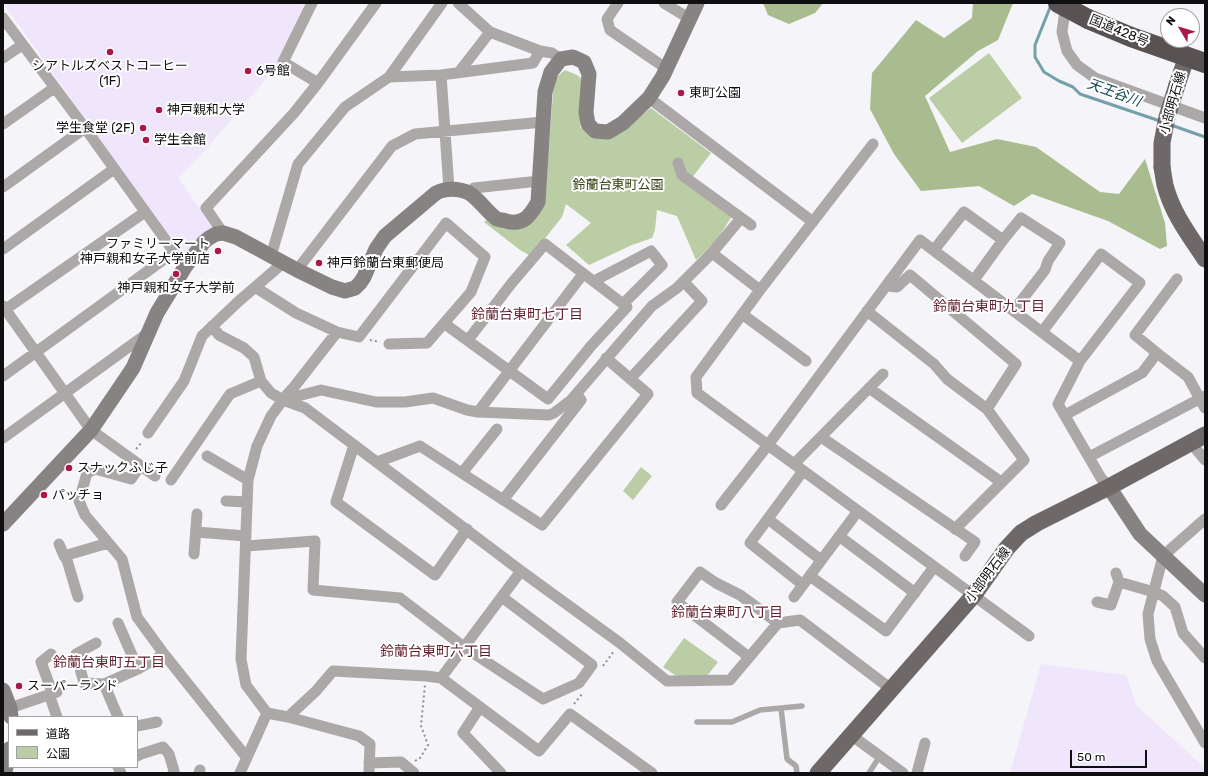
<!DOCTYPE html>
<meta charset="utf-8">
<style>
body{margin:0}
#map{position:relative;width:1208px;height:776px;overflow:hidden;background:#f4f4f9;font-family:Rubik,"Noto Sans JP",sans-serif}
canvas{display:block}
.frame{position:absolute;inset:0;border:4px solid #0f0f11;pointer-events:none}
.legend{position:absolute;left:8px;top:716px;width:130px;height:52px;box-sizing:border-box;background:#fff;border:1px solid #9f9fa0;margin:0;padding:5px 7px;list-style:none;font-size:12px;color:#0f0f11}
.legend li{display:flex;align-items:center;gap:8px;height:20px}
.legend b{width:20px;border:1px solid #9f9fa0}
.north{position:absolute;left:1160px;top:8px;width:40px;height:40px;box-sizing:border-box;background:#fff;border:1px solid #9f9fa0;border-radius:50%;rotate:308deg;font-size:11px;font-weight:700;line-height:16px;text-align:center;color:#0f0f11}
.north::after{content:'';display:block;margin:auto;width:14px;height:18px;background:#ab1749;clip-path:polygon(50% 0,100% 100%,50% 72%,0 100%)}
.scale{position:absolute;left:1070px;top:750px;width:77px;height:18px;box-sizing:border-box;border:2px solid #0f0f11;border-top:0;padding-left:5px;font-size:12px;line-height:14px;white-space:nowrap;color:#0f0f11;-webkit-text-stroke:3px #fff;paint-order:stroke}
</style>
<div id="map">
<canvas width="1208" height="776"></canvas>
<div class="frame"></div>
<ul class="legend">
<li><b style="height:5px;background:#6e6968"></b>道路</li>
<li><b style="height:11px;background:#bbcda5"></b>公園</li>
</ul>
<div class="north">N</div>
<div class="scale">50 m</div>
</div>
<script>
const context = document.querySelector('canvas').getContext('2d');
context.lineJoin = 'round';
function fill(path, color) { context.fillStyle = color; context.fill(path, 'evenodd'); }
function strokePath(path, color, width, dash) { context.strokeStyle = color; context.lineWidth = width; context.lineCap = dash ? 'butt' : 'round'; context.setLineDash(dash || []); context.stroke(path); }
function label(font, color, halo, rows, align = 'center') {
  context.font = font + ' Rubik,"Noto Sans JP",sans-serif'; context.lineWidth = 4; context.setLineDash([]); context.textBaseline = 'middle'; context.strokeStyle = halo; context.fillStyle = color; for (const [text, x, y, turn = 0] of rows) {
    context.save(); context.translate(x, y); context.rotate((+turn || 0) * Math.PI / 180); context.textAlign = isNaN(turn) ? turn : align; if (halo) context.strokeText(text, 0, 0); context.fillText(text, 0, 0); context.restore();
  }
}
fill(new Path2D(`
 M3,3h302l-26,61 -78,91 -23,23 35,49 -29,31z
 M1041,664l85,11 10,30 69,63v5h-195z`), '#efe6fb');
fill(new Path2D(`
 M989,53l33,45 -60,45 -33,-45z
 M565,70l12,5 6,5 -3,47 11,9 21,2 39,-30 60,45 -23,30 44,33 -17,27 -19,17 -19,-44 -20,-6 -2,20 -3,8 -20,7 -43,20 -23,-20 25,-22 -25,-19 -4,13 -31,39 -11,-6 -36,-28 5,-4 18,9 38,-25 9,-123z
 M641,467l11,9 -19,24 -10,-9z
 M684,638l34,24 -11,14 -26,1 -6,-2 -12,-8z`), '#bbcda5');
fill(new Path2D(`
 M763,3h60l-8,10 -26,11 -21,-9z
 M973,3h40l-15,37 -20,11 -53,45 25,56 47,-13 39,8 64,45 19,2 26,-35 20,64 2,23 -7,3 -52,-28 -76,-27 -18,12 -35,-20 -58,5 -27,-37 -24,-45 2,-36 44,-53 28,18 28,-20z`), '#a8bc8f');
strokePath(new Path2D(`
 M1051,5l-16,40v12l9,15 15,9 14,6 7,7 80,27
 M1171,125l34,12`), '#74a0aa', 3);
strokePath(new Path2D(`
 M370,340l10,2
 M136,449l6,-7
 M603,666l11,-15
 M65,689l9,-3
 M574,704l8,-10
 M415,761l5,-3 8,-13 -7,-19 4,-41`), '#8e8e92', 2, [2, 3]);
strokePath(new Path2D(`
 M781,708l6,51 9,7 1,7
 M697,722h35l28,-12 42,-4
 M869,773l7,-11`), '#aba8a7', 5.5);
strokePath(new Path2D(`
 M312,3l-29,59 35,21
 M458,3l32,29 50,19 12,2 9,6
 M618,3l-11,16 3,11 57,39
 M664,3l26,16
 M1066,3l-4,29 5,19 10,14 18,13 110,40
 M3,18l82,110 100,139
 M3,58l19,-13
 M459,72l31,-40
 M441,75l8,114
 M389,77l52,-2 92,-12 7,-12
 M649,98l164,124
 M3,124l51,-36
 M873,144l-113,146 -64,87 1,16 332,243
 M678,163l4,12 69,50
 M3,187l82,-59
 M469,193l5,-5 65,-7
 M223,233l-17,-25 88,-95 24,-30 58,-80
 M3,249l111,-80
 M934,250l30,-38 39,28
 M712,253l48,37
 M271,256l27,-92 47,-57 44,-30 53,-74
 M297,270l95,-124 23,-12 128,-12
 M1177,279l-42,56 22,18 31,24 17,31
 M974,280l29,-40 18,-22 39,25 -12,18 -3,9 -31,40
 M594,281l57,-30 11,14 -39,39
 M887,286l10,1 13,-12 106,89 -29,45
 M255,287l41,26 41,19 22,5 87,-114 39,34 -14,35 -44,51 -38,1
 M3,306l88,124 64,46
 M3,311l142,-99
 M867,311l67,53 13,15 40,30 37,51 -69,69
 M742,314l64,47
 M445,324l103,75 43,-53 36,-39 -82,-63 -34,40 -43,56
 M212,326l7,9 25,13 10,9 7,24 10,12 12,7 22,8 216,163 99,72 47,38 63,-1 48,-57 22,-3 91,69
 M1042,332l59,-78 39,29 -60,78 -22,43 43,74 8,9
 M3,376l171,-124
 M630,379l72,-78 -18,-19
 M869,388l132,94
 M283,399l11,-12 43,-55
 M478,412l105,-138
 M1065,415l77,-42 15,-20
 M148,433l36,-52 18,-45 37,-35 44,-38
 M821,437l154,105 -10,14
 M3,438l145,-105
 M1191,443l14,17
 M354,445l-18,57 99,73 32,-46
 M207,456l41,24
 M1089,457l116,-61
 M377,462l43,-16 122,79 106,-131 -42,-36
 M794,464l89,-90
 M140,466l-9,13 -36,-10 -8,4 -8,28 6,14 37,44 15,58 27,37 83,104
 M803,471l-53,72 53,42
 M462,473l35,-44
 M171,480l59,-86 31,-13
 M503,500l78,-100 -4,-6
 M226,501l21,1
 M721,505l47,-60 152,-205 160,121
 M768,519l53,41
 M1205,519l-42,37 -15,58 2,25 7,22 48,82
 M196,532l50,4
 M839,536l76,57
 M59,544l5,12 3,4 11,37
 M246,546l69,-5 -2,49 87,8 64,49 79,52 36,-16 13,-18 -90,-68
 M194,554l3,-40
 M64,556l44,-13
 M810,576l76,55 48,-64
 M1119,582l35,10 9,4 12,11 8,26 22,25
 M794,597l64,-86
 M1097,602l14,3 8,-23 -3,-9
 M118,623l20,46
 M96,643l-20,11 8,29 20,1 34,-15 26,-15
 M51,654l-10,8 10,27 -1,8 7,20
 M749,657l-72,-55 23,-30 16,11 24,12 38,28
 M441,678l80,-107
 M104,684l14,33
 M480,707l-17,26 38,40
 M10,708l47,-16
 M288,717l71,19 11,8 -1,29
 M137,726l20,-4
 M851,735l52,38
 M137,756l4,-2 22,-7 6,7 5,17 -1,2
 M369,763l32,-1 13,11
 M118,767l3,6
 M199,773l1,-3
 M240,773l27,-60
 M652,773l-82,-59 -31,37 -98,-73 -15,-2 -93,-5 -17,20 -28,26 -21,-4 -21,-28 -5,-26 7,-179 9,-34 14,-30 12,-16 38,-10 55,12h29l28,-4 34,12 11,2 71,3 5,-2 17,-13 81,-94 25,-18 35,-35 29,-35
 M917,773l8,-30`), '#aba8a7', 11);
strokePath(new Path2D(`
 M1109,487l31,47 65,61
 M3,524l88,-94 42,-62 24,-55 28,-46 19,-25 5,-4 7,-4 7,-1 13,4 61,33 35,17 13,4 10,-3 5,-5 4,-6 12,-28 9,-13 51,-43c9,-5 23,-5 33,0 10,6 18,19 28,26 3,1 6,1 9,2 17,5 24,-5 32,-19l7,-110 6,-20 10,-13 12,-2 11,5 5,12 -3,38 2,12 7,7 13,1 15,-9 26,-25 14,-22 34,-73
 M3,690l7,18 1,9
 M5,773l4,-24`), '#878382', 15);
strokePath(new Path2D(`
 M1177,85l10,-29
 M1162,167c1,6 2,13 3,18 7,28 25,51 40,74
 M818,773l155,-177 34,-48 14,-15 16,-10 72,-36 96,-52`), '#6e6968', 17);
strokePath(new Path2D(`
 M1088,19l43,18 74,26`), '#585352', 20);
strokePath(new Path2D(`
 M1162,167v-24l5,-26 10,-32`), '#6e6968', 17);
strokePath(new Path2D(`
 M1058,3l30,16`), '#585352', 20);
for (const [x, y, r, color] of [
 [110,52,4,"#ab1749"],
 [248,71,4,"#ab1749"],
 [681,93,4,"#ab1749"],
 [159,110,4,"#ab1749"],
 [143,128,4,"#ab1749"],
 [146,140,4,"#ab1749"],
 [218,251,4,"#ab1749"],
 [319,263,4,"#ab1749"],
 [176,274,4,"#ab1749"],
 [69,468,4,"#ab1749"],
 [44,495,4,"#ab1749"],
 [19,686,4,"#ab1749"]
]) { const dot = new Path2D(); dot.arc(x, y, r, 0, 2 * Math.PI); context.fillStyle = color; context.fill(dot); strokePath(dot, '#fff', 1.5); }
label('13px', '#0f0f11', '#fff', [
 ["国道428号",1119,31,22],
 ["小部明石線",1173,103,-74],
 ["小部明石線",988,575,-53]
]);
label('13px', '#0f0f11', '#fff', [
 ["シアトルズベストコーヒー",110,66,"center"],
 ["(1F)",110,81,"center"],
 ["6号館",256,71],
 ["東町公園",689,93],
 ["神戸親和大学",167,110],
 ["学生食堂 (2F)",135,128,"right"],
 ["学生会館",154,140],
 ["ファミリーマート",210,244,"right"],
 ["神戸親和女子大学前店",210,259,"right"],
 ["神戸鈴蘭台東郵便局",327,263],
 ["神戸親和女子大学前",176,288,"center"],
 ["スナックふじ子",77,468],
 ["パッチョ",52,495],
 ["スーパーランド",27,686]
], 'left');
label('13px', '#2f410f', '#fff', [
 ["鈴蘭台東町公園",618,185]
]);
label('italic 14px', '#0e4650', '#fff', [
 ["天王谷川",1114,93,20]
]);
label('14px', '#621d2e', '#fff', [
 ["鈴蘭台東町九丁目",989,307],
 ["鈴蘭台東町七丁目",527,315],
 ["鈴蘭台東町八丁目",727,613],
 ["鈴蘭台東町六丁目",436,652],
 ["鈴蘭台東町五丁目",109,663]
]);
</script>
